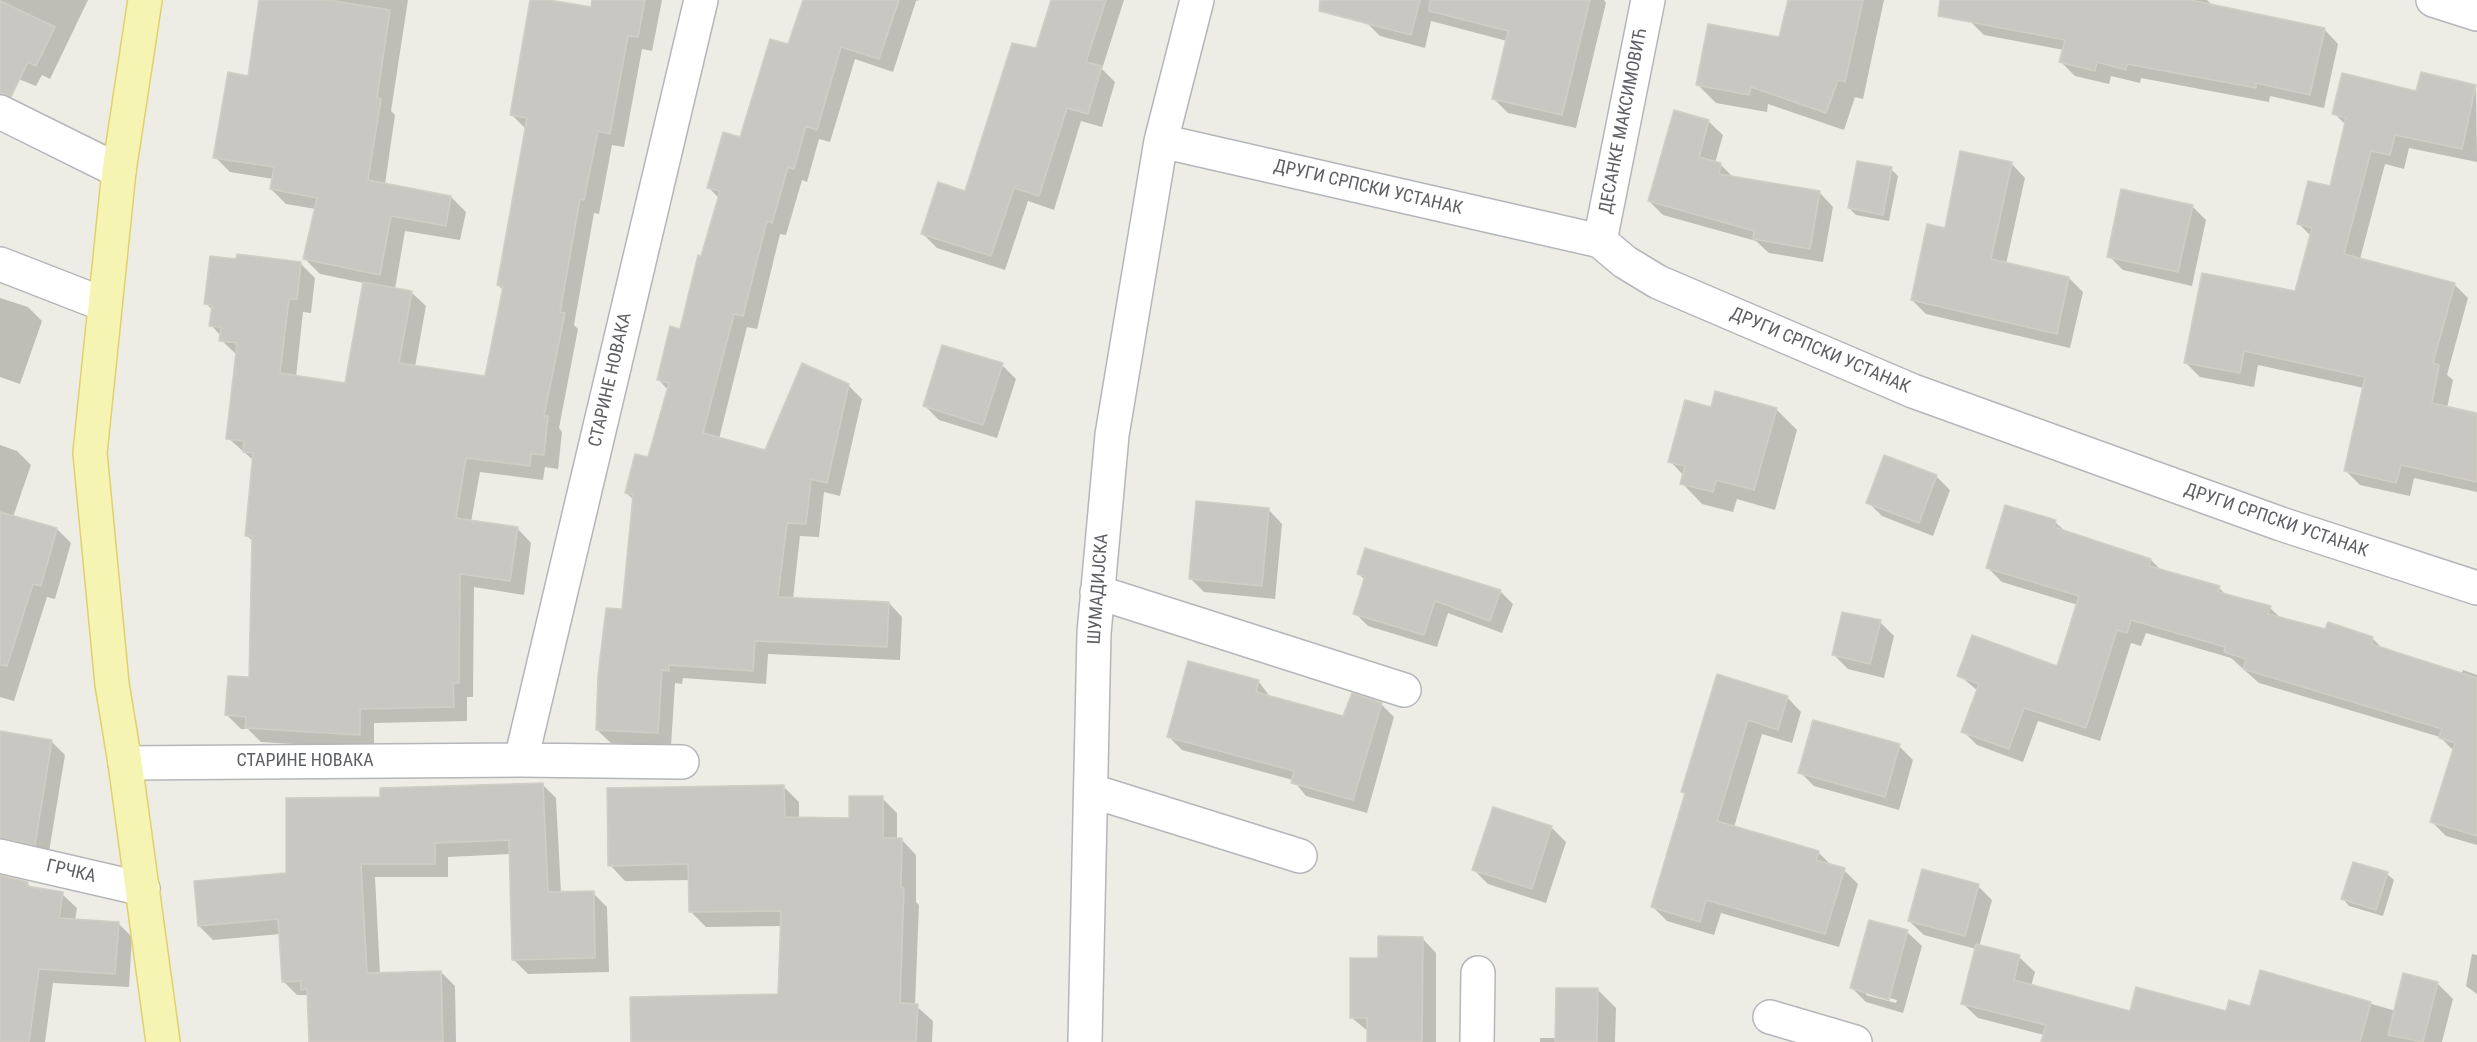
<!DOCTYPE html>
<meta charset="utf-8">
<style>
body{margin:0}
canvas{display:block;background:#edede5}
</style>
<canvas width="2477" height="1042"></canvas>
<script>
const context = document.querySelector('canvas').getContext('2d');
context.lineJoin = 'round';
function fill(path, color) { context.fillStyle = color; context.fill(path, 'evenodd'); }
function strokePath(path, color, width, dash) { context.strokeStyle = color; context.lineWidth = width; context.lineCap = dash ? 'butt' : 'round'; context.setLineDash(dash || []); context.stroke(path); }
function label(font, color, halo, rows, align = 'center') {
  context.font = font + ' "Roboto Condensed",sans-serif'; context.lineWidth = 4.5; context.setLineDash([]); context.textBaseline = 'middle'; context.strokeStyle = halo; context.fillStyle = color; for (const [text, x, y, turn = 0] of rows) {
    context.save(); context.translate(x, y); context.rotate((+turn || 0) * Math.PI / 180); context.textAlign = isNaN(turn) ? turn : align; if (halo) context.strokeText(text, 0, 0); context.fillText(text, 0, 0); context.restore();
  }
}
fill(new Path2D(`
 M0,0h88l-38,79 -8,-4 -6,11 -25,-10 -11,6z
 M261,0h147l-17,111 4,4 -10,69 66,13 15,15 -6,28 -55,-9 -10,58 16,3 15,14 -11,61 71,11 18,-87 -6,-6 28,-156 -14,-14 20,-115 60,9 2,-9h68l-10,51 -10,-2 -18,98 -12,-2 -13,69 -5,-1 -20,112 4,4 -19,99 3,4 -4,37 -13,-2 -2,13 -63,-8 -9,50 46,6 14,15 -7,52 -50,-8 -1,110h-6v24l-93,2v26l-113,-7 -13,-13h-7l-14,-14 23,-37 4,-136 -8,-7 7,-75 -25,-22 9,-83 -16,-15v-4l-10,-11 2,-14 -7,-8 95,-39 14,14 -4,35 -8,-1 -7,65 51,8 17,-102 -44,-9 -15,-15 11,-50 -30,-5 -15,-15 2,-10 -43,-7 -15,-15 34,-80z
 M805,0h114l-3,1 -23,71 -38,-13 -25,83 -11,-3 -12,43 -5,-2 -16,55 -6,-1 -23,95 -10,-2 -28,112 47,12 82,-66 14,14 -22,97 -16,-4 -5,45 -19,-1 -7,63 96,4 13,14 -2,43 -132,-6 -2,30 -83,-6 -1,6 -7,-1 -4,63 -60,-3 -14,-13 26,-119 11,-111 -8,-7 23,-34 19,-69 -10,-11 23,-48 38,-133 -11,-11 33,-48 48,-93z
 M1052,0h72l-22,69 13,13 -13,45 -21,-6 -27,89 -26,-9 -23,69 -68,-22 -14,-14 43,-41 71,-144z
 M1371,0h233l2,3 -30,125 -68,-15 -14,-14 13,-58 -76,-20 -6,27 -45,-12 -14,-14z
 M1789,0h95l-21,99 -8,-2 -11,33 -76,-26 -1,8 -51,-9 -18,-18 83,-46z
 M1974,0h233l6,6 111,23 14,15 -14,64 -54,-12 -1,6 -128,-24 -1,5 -29,-7 -2,8 -34,-8 -14,-14 3,-12 -80,-15 -14,-14z
 M2476,86l1,76 -68,-14 -5,21 -19,-5 -25,95 94,25 14,14 -21,77 6,5 -6,28 30,7v77l-63,-14 -4,18 -50,-11 -15,-15 19,-82 -106,-23 -4,22 -54,-10 -14,-14 110,-70 15,-57 -12,-12 32,-36 15,-63 -12,-12 83,-20z
 M1708,121l15,14 -8,28 6,2 13,13 85,14 14,15 -10,55 -54,-9 -13,-12 -93,-26 -14,-14z
 M2011,163l14,15 -19,86 63,14 14,14 -13,56 -144,-34 -14,-14 34,-70z
 M1891,169l7,7 -9,45 -33,-6 -7,-7z
 M2192,206l14,14 -14,66 -69,-16 -14,-14z
 M0,298l28,9 14,14 -22,63 -20,-7z
 M1002,365l14,14 -19,59 -58,-18 -14,-14z
 M1712,409h64l21,21 -22,80 -38,-11 -4,13 -31,-8 -20,-21 2,-7 -14,-15z
 M0,445l17,6 14,14 -18,52 44,12 14,14 -16,56 -8,-2 -33,104 -14,-4z
 M1936,476l14,14 -17,46 -51,-20 -14,-14z
 M1268,509l14,15 -7,75 -71,-7 -14,-14z
 M2055,522l11,10 85,28 11,11 57,17 8,8 43,12 12,11 44,12 46,7 12,12 77,25 2,-5 14,5v170l-31,-9 -14,-14 22,-71 -14,-14 -181,-54 -28,-25 -85,-25 -5,13 -10,-3 -31,98 -62,-20 -15,41 -46,-17 -14,-14 15,-40 -19,-16 99,-7 20,-63 -76,-23 -14,-14z
 M1358,573l142,18 13,13 -11,29 -54,-20 -11,34 -69,-21 -13,-13 10,-33z
 M1880,622l14,14 -10,42 -36,-9 -14,-14z
 M1718,676l69,21 14,15 -9,31 -30,-9 -28,93 84,25 14,14 12,4 14,14 -19,63 -118,-34 -7,22 -47,-14 -14,-14 33,-112 -3,-4z
 M1259,682l12,16 73,20 37,-14 13,13 -27,96 -61,-17 -13,-16 -111,-30 -13,-13z
 M0,732l51,9 14,14 -17,103h-48z
 M1899,746l14,14 -14,50 -85,-24 -14,-14z
 M542,784l14,14 5,95h32l14,14 2,65 -81,2 -15,-15 -3,-105 -62,3v20h-73l5,97 61,-2 14,14 1,56h-145l-2,-47h-12l-14,-14 -2,-47 -68,6 -14,-14 89,-52 94,-76z
 M784,787l15,15v17l52,1 31,-22 15,15v26h4l15,16v47l3,3 -4,100 18,16 -1,21h-300l147,-46 3,-70 -76,1 -16,-16v-31l-65,1 -15,-16z
 M1551,827l15,15 -20,61 -58,-19 -14,-14z
 M2387,874l7,6 -11,36 -34,-10 -6,-7z
 M0,875l27,8 6,6 29,5 15,14 -2,12 43,3 14,14 -3,50 -76,-4 -8,59h-45z
 M1978,886l14,14 -13,47 40,10 16,15 -4,14 100,27h96l24,-5 10,-36 135,39 41,-28 16,16 -11,43h-397l-1,-7 -66,-17 -16,-15 14,-54 -52,-14 -15,-14z
 M1907,932l15,14 -19,67 -37,-11 -14,-14zM1866,992l31,8 -1,3 -30,-8z
 M1422,938l14,15v89h-67v-10l-17,-14 27,-58z
 M2472,954l5,1v39l-11,-8z
 M1598,990l18,18 -1,34h-75v-4h17z`), '#0003');
const building = new Path2D(`
 M259,0h69l62,10 -13,88 4,1 -13,81 83,16 -5,30 -55,-10 -11,59 -77,-16 14,-61 -47,-9 4,-22 -61,-9 15,-86 20,4z
 M530,0h19l42,7 1,-7h53l-7,37 -10,-1 -18,98 -12,-3 -14,69 -4,-1 -20,113 5,1 -21,103h4l-4,39 -13,-1 -1,12 -64,-8 -10,60 62,9 -8,54 -50,-7 -1,109h-6l1,24 -94,2v26l-115,-7 1,-11 -21,-2 3,-39 21,1 3,-141h-7l8,-83 -10,-1 1,-11 -18,-2 11,-96 -18,-2 2,-14 -12,-1 3,-21 -8,-1 6,-48 26,3 1,-5 64,8 -4,37h-8l-9,74 65,10 18,-101 49,9 -13,72 86,13 18,-89 -6,-2 30,-167 -17,-3z
 M803,0h96l-20,59 -38,-12 -24,83 -11,-4 -12,43 -6,-2 -16,56 -5,-2 -24,95 -9,-2 -31,119 62,17 37,-87 47,21 -22,99 -16,-4 -5,45 -19,-1 -9,74 111,5 -2,45 -132,-6 -2,30 -84,-6v6l-7,-1 -4,63 -62,-3 2,-55 8,-67 16,1 11,-114 -8,-2 10,-39 13,3 21,-74 -12,-3 13,-54 10,3 18,-74 3,1 19,-65 -13,-3 16,-56 17,5 30,-98 18,5z
 M1051,0h55l-20,62 16,4 -14,48 -21,-6 -28,88 -25,-8 -23,68 -70,-22 17,-52 27,9 47,-148 24,5z
 M1320,0h100l-9,35 -92,-24z
 M1430,0h160l-28,115 -70,-16 16,-68 -79,-20z
 M1788,0h75l-18,82 -7,-2 -12,33 -75,-26 -2,8 -53,-10 12,-61 71,13z
 M1940,0h251l134,28 -15,67 -54,-12v5l-129,-24 -1,6 -29,-8 -2,9 -36,-9 6,-22 -127,-24z
 M0,1l55,26 -19,39 -8,-4 -17,35 -11,-4z
 M2421,72l55,13 -14,64 -67,-14 -5,20 -19,-4 -27,103 111,29 -22,80 6,2 -7,38 45,10v69l-76,-17 -5,18 -52,-12 21,-94 -121,-26 -4,22 -56,-10 18,-90 93,18 17,-63 -15,-4 11,-43 22,5 16,-68 -14,-4 10,-41 74,18z
 M1674,110l35,10 -10,37 22,6 -2,11 101,17 -10,58 -57,-10 1,-8 -106,-30z
 M1960,151l52,11 -21,97 78,18 -12,57 -146,-34 16,-76 18,4z
 M1857,161l35,6 -9,48 -35,-7z
 M2121,189l72,16 -15,67 -71,-15z
 M942,345l61,18 -20,62 -60,-19z
 M1715,391l62,17 -23,82 -38,-10 -3,12 -33,-8 5,-18 -17,-4 17,-62 26,7z
 M1884,455l53,20 -18,48 -53,-20z
 M1196,501l73,7 -7,78 -73,-7z
 M2005,505l51,15 -2,7 97,32 -2,7 71,20 -2,6 53,14 -3,8 57,15 3,-7 45,15 -2,7 106,34v158l-47,-14 25,-79 -16,-5 3,-9 -199,-60 3,-10 -22,-7 1,-5 -94,-27 -4,13 -10,-3 -31,98 -62,-20 -15,41 -48,-17 18,-48 -22,-8 15,-41 85,31 22,-70 -93,-28z
 M0,512l57,16 -16,58 -8,-2 -26,82 -7,-1z
 M1365,548l136,42 -11,31 -55,-20 -11,34 -71,-21 12,-38 -8,-2z
 M1842,612l39,8 -11,44 -38,-9z
 M1188,661l71,19 -3,12 87,24 9,-23 30,10 -29,97 -62,-17 3,-12 -127,-34z
 M1717,674l71,22 -10,34 -30,-10 -31,101 102,30 -3,9 29,8 -20,66 -119,-34 -6,22 -49,-15 34,-114 -4,-1z
 M1813,720l87,24 -15,53 -87,-24z
 M0,731l52,9 -17,105 -35,-7z
 M543,783l5,109 46,-1 1,67 -83,2 -3,-120 -74,3v21h-74l6,109 74,-2 2,71h-134l-2,-53 -6,1v-9l-19,1 -4,-63 -80,7 -4,-45 92,-8v-75l94,-1v-9z
 M784,785l1,32 64,1v-22h34v42h19l-1,50h3l-4,115 18,1 -2,38h-285l-1,-45 148,-3 3,-83 -92,1 -1,-48 -80,2 -1,-78z
 M1493,807l59,19 -20,63 -60,-19z
 M2353,862l35,10 -12,38 -35,-11z
 M1922,869l57,15 -14,52 -57,-15z
 M0,875l28,7 -1,4 36,6 -4,26 60,4 -4,52 -76,-5 -10,73h-29z
 M1869,920l39,10 -19,70 -39,-12z
 M1378,936l45,1 -1,105h-55v-24h-17v-60h28z
 M1976,944l44,11 -6,25 116,31 6,-24 90,24 3,-11 21,6 10,-36 111,32 -11,40h-319l5,-17 -85,-21z
 M2403,973l35,9 -15,60 -35,-7z
 M1556,988h42l-1,54h-42z`);
fill(building, '#c9c7c2');
strokePath(building, '#d1cfc4', 1.5);
const minor = new Path2D(`
 M2433,0l44,14
 M0,112l119,59
 M1161,141l439,100 25,21 33,20 255,109 368,133 196,64
 M1600,241l48,-241
 M0,264l103,40
 M1097,592l307,98
 M521,760l180,-760
 M125,763l396,-3 161,2
 M1092,791l208,65
 M0,856l143,33
 M1770,1017l85,25
 M1085,1042l9,-409 18,-198 49,-294 36,-141
 M1477,1042l1,-69`);
const major = new Path2D(`
 M145,0l-26,171 -29,282 22,231 13,79 38,279`);
strokePath(minor, '#b5b6ba', 36);
strokePath(major, '#e0d16c', 36);
strokePath(minor, '#fff', 33);
strokePath(major, '#f5f4b3', 33);
label('18px', '#5d5f64', '#fff', [
 ["ДЕСАНКЕ МАКСИМОВИЋ",1624,121,-79],
 ["ДРУГИ СРПСКИ УСТАНАК",1368,188,13],
 ["ДРУГИ СРПСКИ УСТАНАК",1820,351,23],
 ["СТАРИНЕ НОВАКА",611,380,-77],
 ["ДРУГИ СРПСКИ УСТАНАК",2276,521,19],
 ["ШУМАДИЈСКА",1099,589,-86],
 ["СТАРИНЕ НОВАКА",305,761],
 ["ГРЧКА",71,872,13]
]);
</script>
